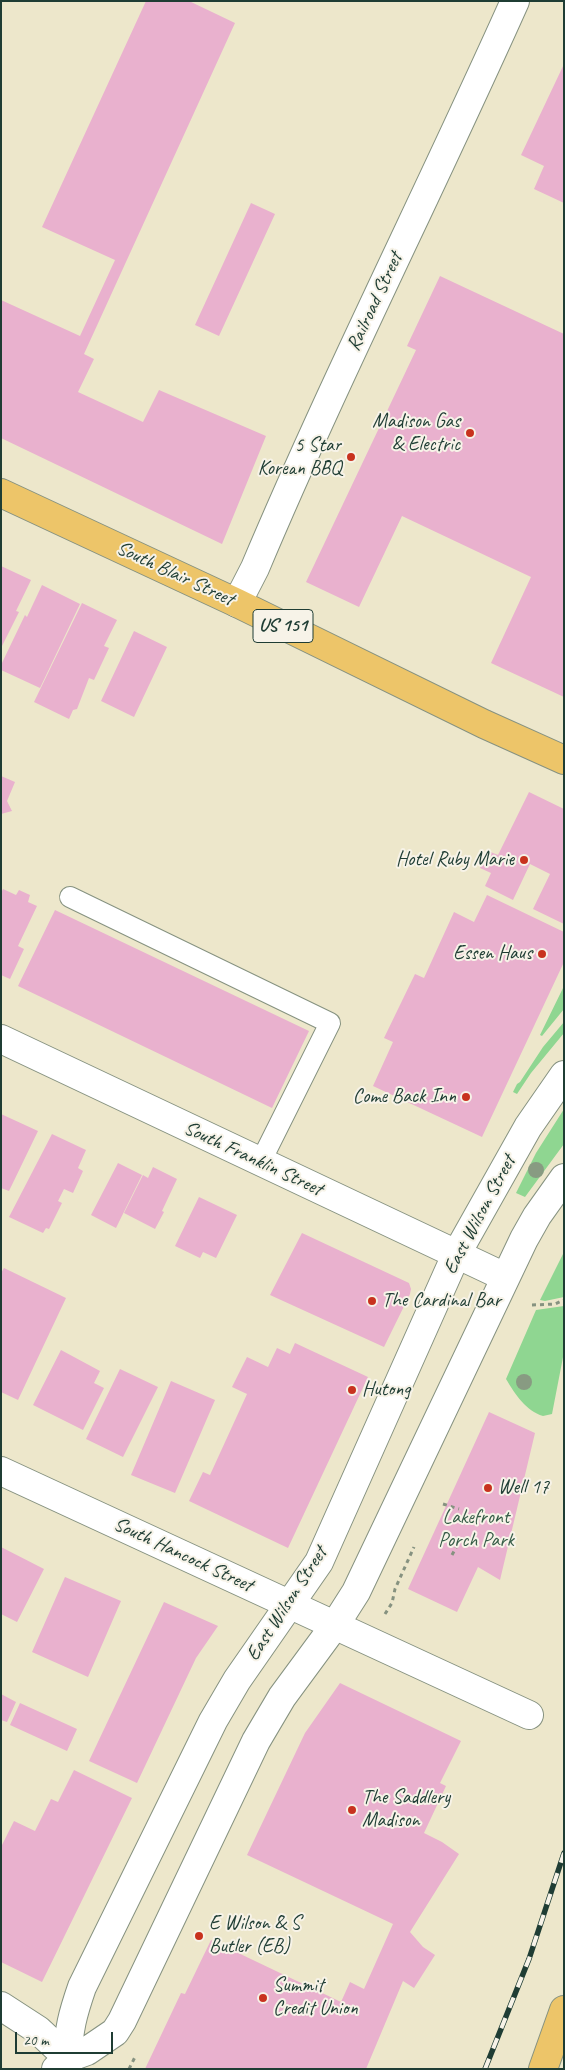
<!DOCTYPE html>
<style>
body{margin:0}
#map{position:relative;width:565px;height:2070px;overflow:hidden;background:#ede7cb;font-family:Caveat,sans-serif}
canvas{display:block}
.frame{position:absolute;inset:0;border:2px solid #1f3d34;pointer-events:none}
.scale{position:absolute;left:15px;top:2032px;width:98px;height:22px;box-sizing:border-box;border:2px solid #1f3d34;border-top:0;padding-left:6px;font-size:15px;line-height:18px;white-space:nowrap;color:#1f3d34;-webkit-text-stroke:4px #f7f3e8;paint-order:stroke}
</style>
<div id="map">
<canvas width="565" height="2070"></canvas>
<div class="frame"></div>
<div class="scale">20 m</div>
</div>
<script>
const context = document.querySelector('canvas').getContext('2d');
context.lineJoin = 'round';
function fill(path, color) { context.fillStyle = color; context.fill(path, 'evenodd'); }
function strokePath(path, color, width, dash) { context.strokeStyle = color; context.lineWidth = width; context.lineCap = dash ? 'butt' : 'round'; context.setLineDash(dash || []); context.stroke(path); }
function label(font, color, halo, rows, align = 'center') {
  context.font = font + ' Caveat,sans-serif'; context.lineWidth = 4; context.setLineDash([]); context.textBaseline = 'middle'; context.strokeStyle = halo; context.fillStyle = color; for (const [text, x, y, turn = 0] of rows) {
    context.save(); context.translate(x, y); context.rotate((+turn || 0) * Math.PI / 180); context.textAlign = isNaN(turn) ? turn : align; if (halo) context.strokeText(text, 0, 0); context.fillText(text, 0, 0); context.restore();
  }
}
fill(new Path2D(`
 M564,986v23l-22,27 -2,-1z
 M564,1022v11l-33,40 -14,21 -4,-2 4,-8 3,-2 23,-35z
 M564,1109v35l-39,53 -9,-4 20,-40z
 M564,1252v45l-19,4 -5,-1z
 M564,1306v46l-12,62 -9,2c-17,-5 -28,-22 -37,-37l30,-69z`), '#8fd691');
fill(new Path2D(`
 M146,1h43l46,22 -151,331 10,5 -16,33 65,30 16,-32 107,46 -44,108 -221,-106v-138l79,36 35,-76 -73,-33z
 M564,64v139l-30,-14 10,-23 -23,-11z
 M251,203l24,11 -56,122 -24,-11z
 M440,276l124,58v363l-73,-34 40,-86 -129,-61 -43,91 -53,-25 110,-232 -9,-4z
 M1,566l30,14 -15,31 3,1 -18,36z
 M42,585l38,19 -40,84 -39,-18v-5l24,-50 2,2z
 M82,603l35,17 -13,26 5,2 -15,32 -5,-2 -12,31 -4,1 -4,9 -35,-17z
 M134,631l33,16 -33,70 -33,-16z
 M1,776l14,6 -8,19 5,10 -11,3z
 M529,792l35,17v115l-31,-15 17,-35 -20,-10 -17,36 -28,-14 6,-13 -11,-5 8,-17 10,4z
 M3,889l13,6 3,-5 11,5 -2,7 9,4 -19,40 6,3 -14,30 -9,-4v-82z
 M487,895l77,37v30l-82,175 -109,-51 20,-44 -9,-4 31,-64 9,4 30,-66 20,10z
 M55,910l254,121 -37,77 -254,-122z
 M1,1114l37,17 -29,60 -8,-3z
 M52,1134l34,16 -8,18 5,3 -10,22 -9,-4 -6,12 4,2 -13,26 -3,-1 -3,5 -34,-16z
 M118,1163l24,12 -26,53 -25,-13z
 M153,1167l24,12 -15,32 2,1 -9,17 -31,-16 19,-38 5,3z
 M199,1197l38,18 -21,43 -13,-6 -3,6 -25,-12z
 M302,1233l107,50 2,6 -1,5 -26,53 -114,-52z
 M4,1268l62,30 -48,102 -17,-8v-119z
 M295,1343l73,34 -80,171 -99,-47 14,-29 7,3 37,-81 -15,-7 15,-30 21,10 9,-19 13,6z
 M61,1350l39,21 -6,12 10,5 -21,42 -50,-25z
 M120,1369l38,18 -35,70 -37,-18z
 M171,1381l44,19 -40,93 -44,-18z
 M489,1412l46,21 -35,147 -22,-13 -21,45 -49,-23z
 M1,1547l43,22 -27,53 -16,-8z
 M65,1577l56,24 -33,76 -56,-25z
 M164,1602l54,24 -22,32 -59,125 -48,-22z
 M340,1683l121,58 -21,42 6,3 -22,47 18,9 17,12 -49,78 13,15 12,8 -21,33 -11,-7 -37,88h-221l36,-76 4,1 26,-54 130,62 9,-20 14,7 29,-65 -146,-69 58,-122z
 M1,1694l15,8 -9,20 -6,-2z
 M20,1703l57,26 -10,22 -57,-26z
 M74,1770l58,28 -90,184 -41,-20v-115l13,-26 21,10 16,-32 7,3z`), '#e9b1ce');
const service = new Path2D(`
 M70,897l260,126 -70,140`);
const minor = new Path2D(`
 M237,603l18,-35c81,-192 175,-377 260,-567
 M1,1039l504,238
 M1,1471l528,244
 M1,2006l37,24 30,28v11`);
const tertiary = new Path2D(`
 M68,2058c0,-27 5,-45 14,-71l131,-266 24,-41 82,-118 137,-307 72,-128 36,-52
 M56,2069l12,-11 19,-7 28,-19 7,-11 134,-280 26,-44 53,-72 21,-33 168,-353 13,-23 27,-38`);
const primary = new Path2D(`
 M1,493l236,110 247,121 80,36
 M543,2069l21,-59`);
strokePath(service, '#869280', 22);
strokePath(minor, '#869280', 30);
strokePath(tertiary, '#869280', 30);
strokePath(primary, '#869280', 30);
strokePath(new Path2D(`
 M532,1305l23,-1 9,-4
 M443,1504l16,5
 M452,1555l9,-17
 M385,1614l7,-11 3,-14 19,-42
 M129,2069l6,-12`), '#869280', 3, [4, 4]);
strokePath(service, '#fff', 20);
strokePath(minor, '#fff', 28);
strokePath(tertiary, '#fff', 28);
strokePath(primary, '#edc569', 28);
const rail = new Path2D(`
 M485,2069l44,-110 35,-106`);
strokePath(rail, '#1f3d34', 5.5);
strokePath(rail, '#f7f3e8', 4, [11]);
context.fillStyle = '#889b82';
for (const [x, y] of [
 [536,1170],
 [524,1382]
]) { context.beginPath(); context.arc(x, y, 8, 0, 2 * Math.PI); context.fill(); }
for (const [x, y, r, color] of [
 [470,433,5,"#c8321e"],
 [351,457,5,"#c8321e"],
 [524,860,5,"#c8321e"],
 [542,954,5,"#c8321e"],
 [466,1097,5,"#c8321e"],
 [372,1301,5,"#c8321e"],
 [352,1390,5,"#c8321e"],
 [488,1488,5,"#c8321e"],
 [352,1810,5,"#c8321e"],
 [199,1936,5,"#c8321e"],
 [263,1998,5,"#c8321e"]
]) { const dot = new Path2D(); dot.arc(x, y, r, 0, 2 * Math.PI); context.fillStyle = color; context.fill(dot); strokePath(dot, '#f7f3e8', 2); }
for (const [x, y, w] of [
 [283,626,60]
]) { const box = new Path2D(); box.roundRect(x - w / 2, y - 16.5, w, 33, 4); context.fillStyle = '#f7f3e8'; context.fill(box); strokePath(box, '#1f3d34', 1); }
label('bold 19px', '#1f3d34', null, [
 ["US 151",283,626]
]);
label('20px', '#1f3d34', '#f7f3e8', [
 ["Railroad Street",375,302,-65],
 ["South Blair Street",175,574,25],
 ["South Franklin Street",253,1159,25],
 ["East Wilson Street",480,1215,-62],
 ["South Hancock Street",183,1555,25],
 ["East Wilson Street",287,1604,-57]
]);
label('20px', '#1f3d34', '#f7f3e8', [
 ["Madison Gas",460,422,"right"],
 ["& Electric",460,445,"right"],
 ["5 Star",341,446,"right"],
 ["Korean BBQ",341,469,"right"],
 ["Hotel Ruby Marie",514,860,"right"],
 ["Essen Haus",532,954,"right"],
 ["Come Back Inn",456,1097,"right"],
 ["The Cardinal Bar",382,1301],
 ["Hutong",362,1390],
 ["Well 17",498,1488],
 ["The Saddlery",362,1798],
 ["Madison",362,1821],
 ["E Wilson & S",209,1924],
 ["Butler (EB)",209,1947],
 ["Summit",273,1986],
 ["Credit Union",273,2009]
], 'left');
label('20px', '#355c47', '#f7f3e8', [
 ["Lakefront",476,1518],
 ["Porch Park",476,1541]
]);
</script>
